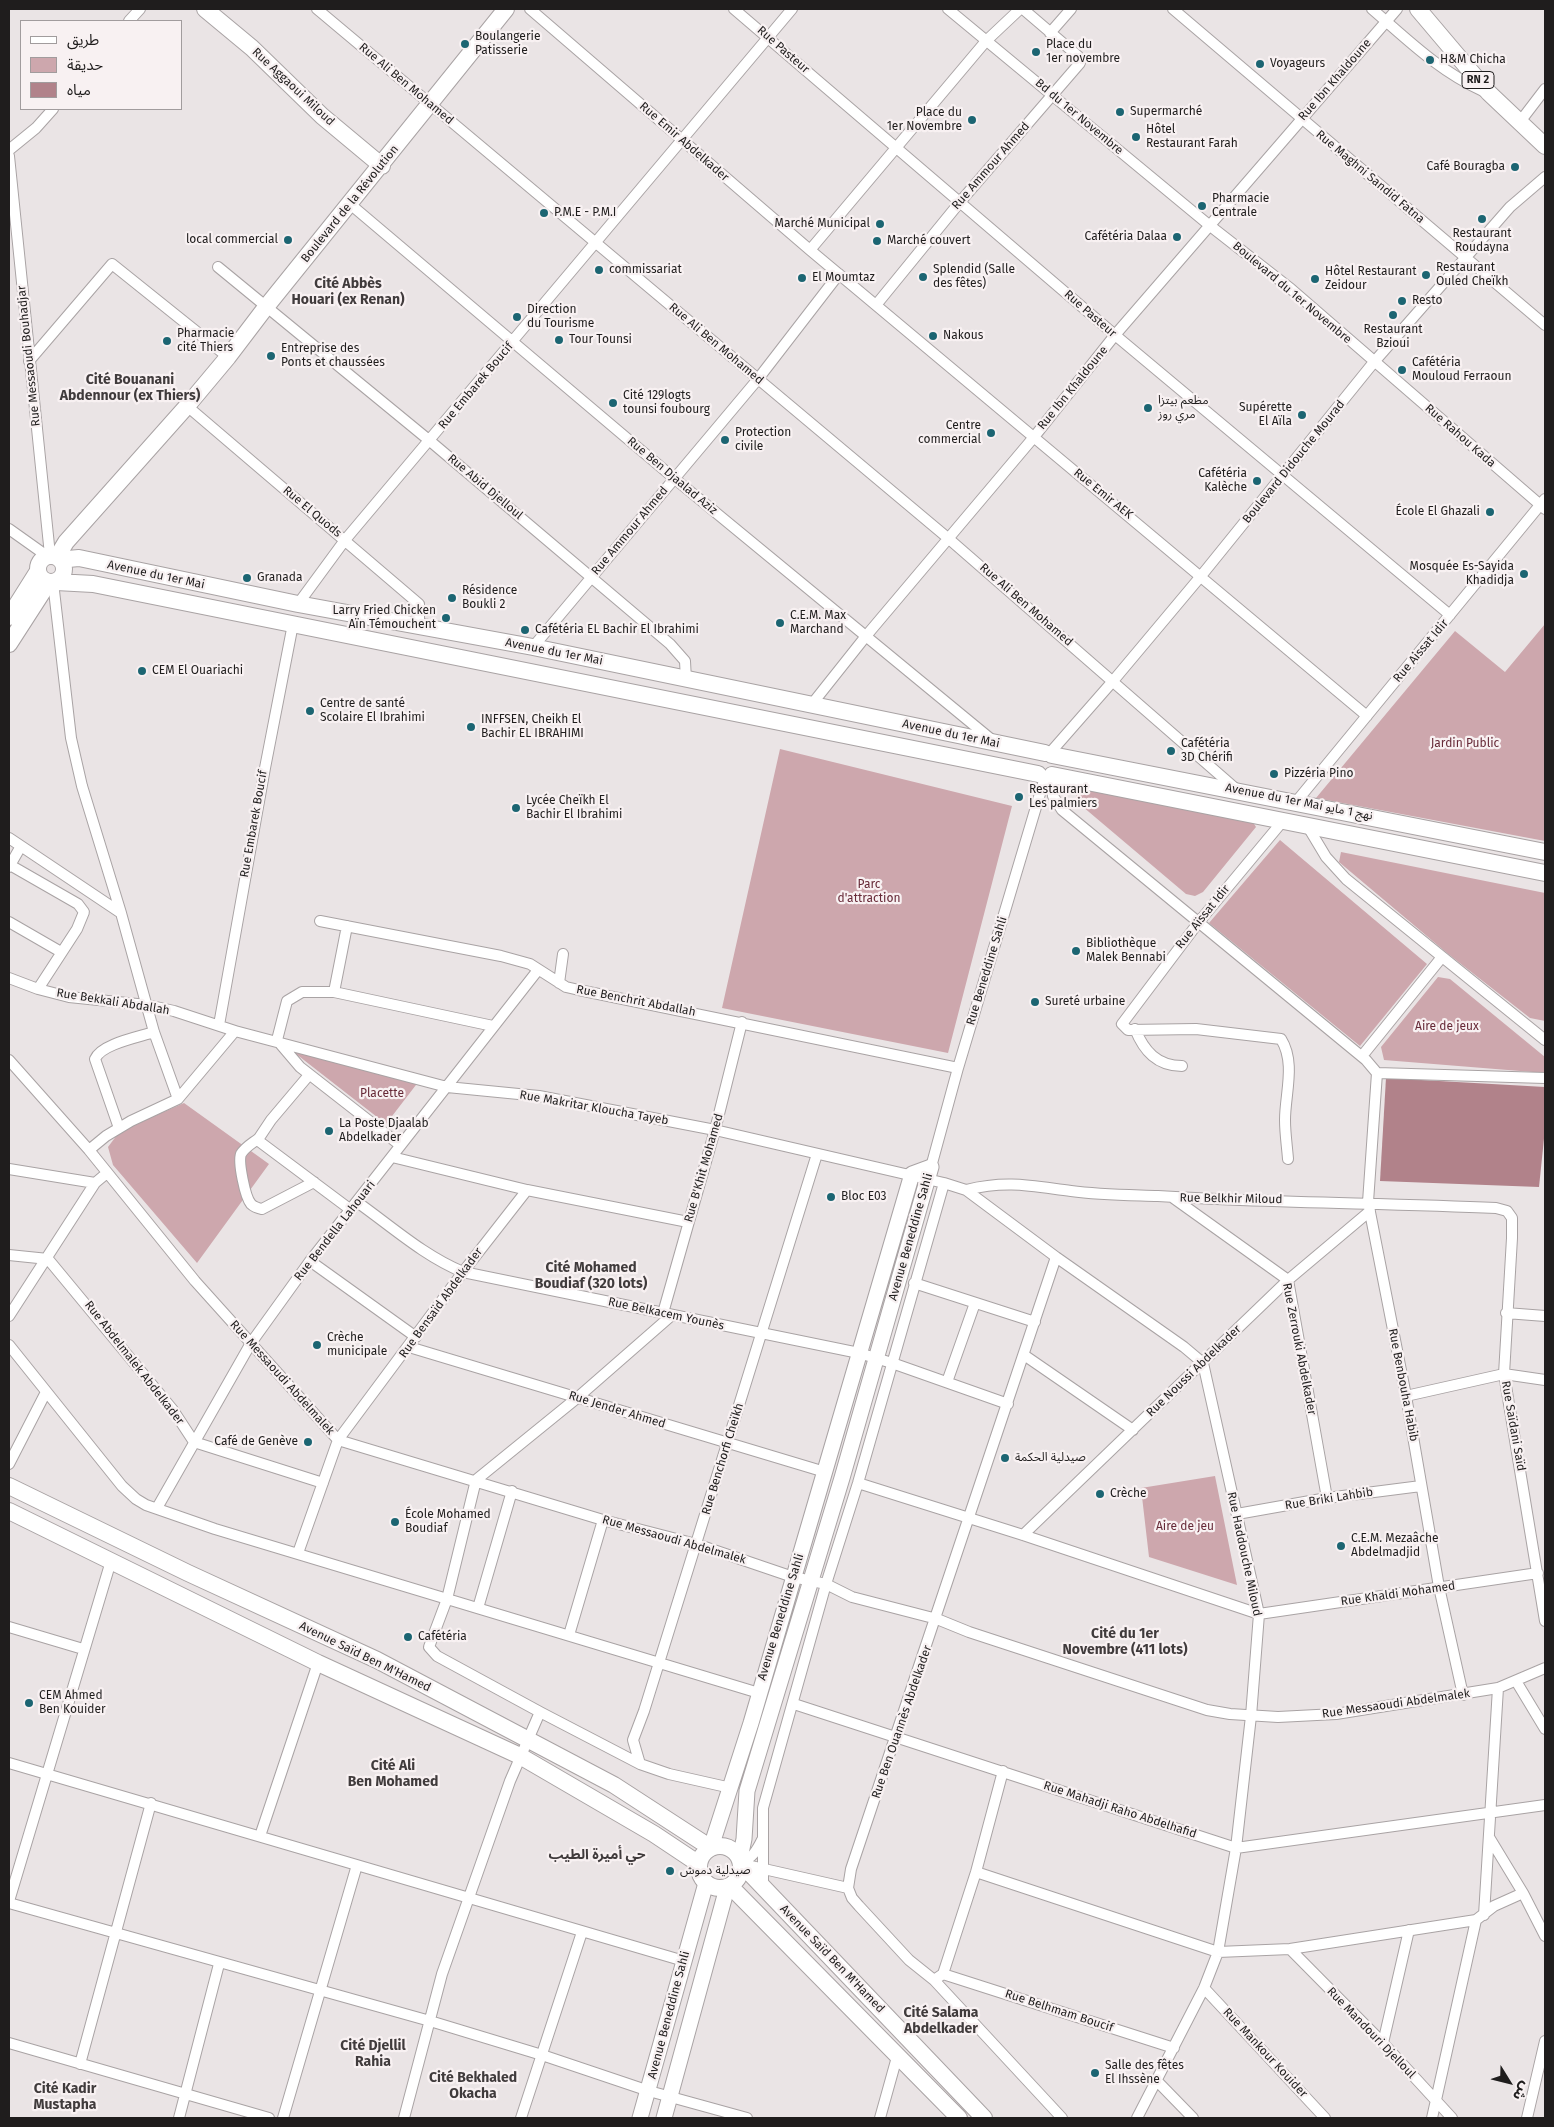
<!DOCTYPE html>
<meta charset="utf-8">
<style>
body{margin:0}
#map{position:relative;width:1554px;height:2127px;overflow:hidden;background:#eae4e5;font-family:"Fira Sans","Noto Sans Arabic",sans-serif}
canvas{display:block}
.frame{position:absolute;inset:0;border:10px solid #1f1d1d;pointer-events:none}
.legend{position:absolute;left:20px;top:20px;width:162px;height:90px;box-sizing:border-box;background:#f8f1f2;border:1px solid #a19c9d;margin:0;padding:6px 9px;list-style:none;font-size:15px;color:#1f1d1d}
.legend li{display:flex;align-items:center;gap:10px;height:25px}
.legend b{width:25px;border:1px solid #a19c9d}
.north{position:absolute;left:1484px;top:2057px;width:50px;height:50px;-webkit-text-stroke:4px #f8f1f2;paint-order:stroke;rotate:126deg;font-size:14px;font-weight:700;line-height:20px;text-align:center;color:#1f1d1d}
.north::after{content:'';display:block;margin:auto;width:18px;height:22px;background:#1f1d1d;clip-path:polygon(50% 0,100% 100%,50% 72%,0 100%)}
</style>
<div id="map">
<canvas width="1554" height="2127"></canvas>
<div class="frame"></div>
<ul class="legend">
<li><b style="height:6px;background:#fff"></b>طريق</li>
<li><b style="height:14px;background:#cda7ad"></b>حديقة</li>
<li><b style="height:14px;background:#b1828a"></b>مياه</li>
</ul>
<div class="north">ش</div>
</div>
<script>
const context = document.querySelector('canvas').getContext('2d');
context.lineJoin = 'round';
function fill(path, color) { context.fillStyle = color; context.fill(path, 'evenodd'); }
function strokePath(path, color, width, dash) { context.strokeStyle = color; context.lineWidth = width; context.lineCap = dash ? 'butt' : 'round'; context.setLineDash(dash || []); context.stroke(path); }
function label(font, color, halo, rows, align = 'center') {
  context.font = font + ' "Fira Sans","Noto Sans Arabic",sans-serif'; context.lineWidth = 4.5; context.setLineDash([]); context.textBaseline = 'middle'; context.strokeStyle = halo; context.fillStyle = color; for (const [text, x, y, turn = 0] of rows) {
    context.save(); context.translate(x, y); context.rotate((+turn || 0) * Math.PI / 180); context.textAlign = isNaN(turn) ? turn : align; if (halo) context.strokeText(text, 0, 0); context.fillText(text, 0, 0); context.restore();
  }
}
fill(new Path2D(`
 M1545,624v217l-229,-43 139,-167 50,41z
 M780,749l232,57 -64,247 -226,-45z
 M1084,784l167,35 5,8 -53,65 -8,4 -9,-2 -110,-93 1,-11z
 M1280,840l147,124 -67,82 -151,-123z
 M1341,852l204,41v128l-15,-3 -83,-65 -108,-91z
 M1438,977l12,2 95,78v16l-161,-13 -3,-13z
 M291,1050l128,31 -33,43z
 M184,1103l85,61 -72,99 -84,-98 -5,-18 12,-16z
 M1215,1476l22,109 -88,-28 -8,-69z`), '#cda7ad');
fill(new Path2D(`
 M1386,1078l159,9v42l-6,58 -159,-6z`), '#b1828a');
const street = new Path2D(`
 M317,9l632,530 287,250
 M530,9l280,241 557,466
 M734,9l381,326 335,280
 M948,9l261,216 82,64 254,220
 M1173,9l372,316
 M1372,9c36,31 67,62 111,82
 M129,21l11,-12
 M1050,33l21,-24
 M1519,123l26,-34
 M9,150l27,-22 17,-19
 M9,156l41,399
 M350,204l325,275 317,261
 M810,250l176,-209 34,-32
 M218,267l212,174 240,203 15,17 1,19
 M876,305l84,-103 120,-139 -2,-7 -55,-47
 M29,361l83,-97 116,93
 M187,406l232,198v22
 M9,529l38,27
 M53,582l18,156 11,48 39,127 33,119 24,67
 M298,604l47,-64 447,-531
 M533,647l225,-268 81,-105
 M812,704l54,-68 168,-199 81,-102 282,-326
 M1049,754l64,-73 88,-105 173,-214 136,-155 35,-30
 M1050,776l3,20 9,14 304,250 11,13 168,5
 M1296,802l249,-303
 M1282,822l-84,101 -76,101 6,6 68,-1 85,10c15,24 4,55 4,81 0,13 2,26 3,39
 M1308,827l18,30 20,22 199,161
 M9,838l112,75
 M10,865l68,39 6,8 -7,17 -39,60
 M9,867l12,-21
 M320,921l181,35 29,8 36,23 13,3 379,78
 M9,922l52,30
 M9,978l29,11 31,8 78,8 27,6 61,20 212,56 92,9 176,34 229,53 22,7 90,67 128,90 19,16 56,251 -8,102 -15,132 -18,104 -14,36 -67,130
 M559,983l4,-29
 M334,992l13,-66
 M219,1025l46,-257 28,-144
 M1135,1029c9,22 22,37 47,37
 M1362,1056l80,-99
 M9,1060l80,90 106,131 143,159 265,80 93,24 97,33 33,7 26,13 85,22 32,13 238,78 23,4 48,3 58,-3 162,-26 47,-20
 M1377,1073l-9,129 38,194 33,191 24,108
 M309,1075l-38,45 -12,18 1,4 91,68
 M119,1128l-24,-69c6,-15 44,-22 59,-27
 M259,1138c-6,5 -14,9 -18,16 -3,8 4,43 10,50 3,3 6,4 11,5l52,-27
 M400,1145l-100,-78 -23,-27 10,-39 15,-9h32l159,34
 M89,1150l17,-14 25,-15 47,-22 57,-68
 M392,1157l135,33 161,32
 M931,1167l27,-99 87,-291
 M9,1169l86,14
 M966,1190c41,-10 65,-4 105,1 29,4 58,4 87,5 113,7 226,7 338,12l11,3 5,7v20l-8,136 41,247
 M1172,1197l116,83 39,218
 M357,1202c34,24 67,54 106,70l396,81 33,10 116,41
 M9,1255l39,4 125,151 21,32 129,41
 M1056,1257l-205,612 -3,19 4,10 7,8 50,54 25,20 128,138
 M310,1261l106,76
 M914,1283l121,39
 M663,1313l52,-183 27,-108
 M1506,1313l39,3
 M9,1316l86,-133 12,-10
 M9,1345l113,141 14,13 10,6 69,24 544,164
 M409,1347l416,125
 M1024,1355l109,75
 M947,1382l28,-79
 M1406,1396l98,-22 41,6
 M9,1464l37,-72
 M858,1483l165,52 236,79 279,-41
 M157,1508l94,-165 59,-82 228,-291
 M1237,1514l90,-16 94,-12
 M1023,1535l265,-255 82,-69
 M298,1553l40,-113 125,-168 64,-82
 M478,1608l34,-117
 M9,1627l74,22
 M569,1635l34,-115
 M1516,1681l29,48
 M794,1704l442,144 309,-43
 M540,1712l100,52 29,10 62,14
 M9,1763l675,198
 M640,1764l-7,-24 11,-29 173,-557
 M260,1836l58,-173
 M1489,1837l34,56 22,43
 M741,1862c11,-3 16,-12 21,-22
 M742,1864l106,24
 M976,1872l242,80 72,-3 186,-29 18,-14 29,-13
 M763,1887v-79l63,-224 32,-101 86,-300
 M9,1901l102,-340
 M9,1903l421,118 112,34 107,36 98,27
 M1484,1915l14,-227
 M1290,1949l93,94 69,75
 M943,1974l231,74
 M937,1978l6,-4 33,-102 27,-101
 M1204,1988l121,130
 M9,2043l260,75
 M1383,2043l26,-113
 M80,2064l71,-261
 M1156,2080l37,38
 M179,2118l40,-154
 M283,2118l74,-253
 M404,2118l38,-144 68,-193 30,-69 -103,-56 -8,-9 18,-48 29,-119 101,-82 95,-83
 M521,2118l61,-186
 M880,2118l17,-61
 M1432,2118l44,-198
 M1527,2118l18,-77`);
const secondary = new Path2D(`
 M711,1847l40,-124 161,-549 19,-7
 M740,1858l4,-19 3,-48 95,-313 89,-311
 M640,2118l66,-235
 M664,2118l63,-230`);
const primary = new Path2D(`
 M205,9l47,39 70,68 60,50
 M1418,9l71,84 56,53
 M38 569a13 13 0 1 1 26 0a13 13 0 1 1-26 0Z
 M57,557l9,-15 121,-136 41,-49 38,-50 240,-298
 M63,562l5,-3 11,-1 219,46 235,43 512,106
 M56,582l37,2 945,190
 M9,617l29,-46
 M9,644l40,-62
 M1052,755l493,97
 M1052,775l493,98
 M9,1486l179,87 189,87 237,125 97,63
 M9,1511l309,152 202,93 134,78 45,30
 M699 1867a21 21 0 1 1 42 0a21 21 0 1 1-42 0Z
 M742,1865l242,253
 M730,1886l229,232`);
strokePath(street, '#a9a3a4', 12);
strokePath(secondary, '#a9a3a4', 17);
strokePath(primary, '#a9a3a4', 18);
strokePath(street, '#fff', 10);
strokePath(secondary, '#fff', 15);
strokePath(primary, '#fff', 16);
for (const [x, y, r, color] of [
 [465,44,5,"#1c6572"],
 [1036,52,5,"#1c6572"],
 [1430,60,5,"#1c6572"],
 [1260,64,5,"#1c6572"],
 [1120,112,5,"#1c6572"],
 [972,120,5,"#1c6572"],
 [1136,137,5,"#1c6572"],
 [1515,167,5,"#1c6572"],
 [1202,206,5,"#1c6572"],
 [544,213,5,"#1c6572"],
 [1482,219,5,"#1c6572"],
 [880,224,5,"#1c6572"],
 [1177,237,5,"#1c6572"],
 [288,240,5,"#1c6572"],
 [877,241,5,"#1c6572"],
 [599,270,5,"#1c6572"],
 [1426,275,5,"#1c6572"],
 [923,277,5,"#1c6572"],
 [802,278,5,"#1c6572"],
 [1315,279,5,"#1c6572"],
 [1402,301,5,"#1c6572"],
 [1393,315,5,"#1c6572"],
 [517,317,5,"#1c6572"],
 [933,336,5,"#1c6572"],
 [559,340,5,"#1c6572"],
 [167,341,5,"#1c6572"],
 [271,356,5,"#1c6572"],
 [1402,370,5,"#1c6572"],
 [613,403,5,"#1c6572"],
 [1148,408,5,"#1c6572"],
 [1302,415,5,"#1c6572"],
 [991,433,5,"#1c6572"],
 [725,440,5,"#1c6572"],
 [1257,481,5,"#1c6572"],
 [1490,512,5,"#1c6572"],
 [1524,574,5,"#1c6572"],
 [247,578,5,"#1c6572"],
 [452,598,5,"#1c6572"],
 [446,618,5,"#1c6572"],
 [780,623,5,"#1c6572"],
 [525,630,5,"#1c6572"],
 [142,671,5,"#1c6572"],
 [310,711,5,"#1c6572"],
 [471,727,5,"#1c6572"],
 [1171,751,5,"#1c6572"],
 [1274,774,5,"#1c6572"],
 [1019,797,5,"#1c6572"],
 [516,808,5,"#1c6572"],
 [1076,951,5,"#1c6572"],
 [1035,1002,5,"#1c6572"],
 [329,1131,5,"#1c6572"],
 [831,1197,5,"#1c6572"],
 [317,1345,5,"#1c6572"],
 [308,1442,5,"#1c6572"],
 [1005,1458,5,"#1c6572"],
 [1100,1494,5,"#1c6572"],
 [395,1522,5,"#1c6572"],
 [1341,1546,5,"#1c6572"],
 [408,1637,5,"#1c6572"],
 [29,1703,5,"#1c6572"],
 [670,1871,5,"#1c6572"],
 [1095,2073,5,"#1c6572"]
]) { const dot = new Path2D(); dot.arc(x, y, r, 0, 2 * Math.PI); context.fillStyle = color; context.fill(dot); strokePath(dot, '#f8f1f2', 2); }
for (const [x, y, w] of [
 [1478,80,32]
]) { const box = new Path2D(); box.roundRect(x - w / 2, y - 8.5, w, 17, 4); context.fillStyle = '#f8f1f2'; context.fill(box); strokePath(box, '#1f1d1d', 1); }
label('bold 11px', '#1f1d1d', null, [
 ["RN 2",1478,80]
]);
label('12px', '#1f1d1d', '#f8f1f2', [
 ["Boulangerie",475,37],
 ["Patisserie",475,51],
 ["Place du",1046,45],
 ["1er novembre",1046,59],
 ["H&M Chicha",1440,60],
 ["Voyageurs",1270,64],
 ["Supermarché",1130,112],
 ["Place du",962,113,"right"],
 ["1er Novembre",962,127,"right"],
 ["Hôtel",1146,130],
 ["Restaurant Farah",1146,144],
 ["Café Bouragba",1505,167,"right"],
 ["Pharmacie",1212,199],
 ["Centrale",1212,213],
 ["P.M.E - P.M.I",554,213],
 ["Marché Municipal",870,224,"right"],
 ["Restaurant",1482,234,"center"],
 ["Roudayna",1482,248,"center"],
 ["Cafétéria Dalaa",1167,237,"right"],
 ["local commercial",278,240,"right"],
 ["Marché couvert",887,241],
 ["Restaurant",1436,268],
 ["Ouled Cheïkh",1436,282],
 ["commissariat",609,270],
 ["Splendid (Salle",933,270],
 ["des fêtes)",933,284],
 ["Hôtel Restaurant",1325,272],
 ["Zeidour",1325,286],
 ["El Moumtaz",812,278],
 ["Resto",1412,301],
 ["Direction",527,310],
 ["du Tourisme",527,324],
 ["Restaurant",1393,330,"center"],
 ["Bzioui",1393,344,"center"],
 ["Pharmacie",177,334],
 ["cité Thiers",177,348],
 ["Nakous",943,336],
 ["Tour Tounsi",569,340],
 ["Entreprise des",281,349],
 ["Ponts et chaussées",281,363],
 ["Cafétéria",1412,363],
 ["Mouloud Ferraoun",1412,377],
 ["Cité 129logts",623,396],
 ["tounsi foubourg",623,410],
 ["مطعم بيتزا",1158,401],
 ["مري روز",1158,415],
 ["Supérette",1292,408,"right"],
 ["El Aïla",1292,422,"right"],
 ["Centre",981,426,"right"],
 ["commercial",981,440,"right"],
 ["Protection",735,433],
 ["civile",735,447],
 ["Cafétéria",1247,474,"right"],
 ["Kalèche",1247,488,"right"],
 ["École El Ghazali",1480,512,"right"],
 ["Mosquée Es-Sayida",1514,567,"right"],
 ["Khadidja",1514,581,"right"],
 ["Granada",257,578],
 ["Résidence",462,591],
 ["Boukli 2",462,605],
 ["Larry Fried Chicken",436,611,"right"],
 ["Aïn Témouchent",436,625,"right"],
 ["C.E.M. Max",790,616],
 ["Marchand",790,630],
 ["Cafétéria EL Bachir El Ibrahimi",535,630],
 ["CEM El Ouariachi",152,671],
 ["Centre de santé",320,704],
 ["Scolaire El Ibrahimi",320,718],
 ["INFFSEN, Cheikh El",481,720],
 ["Bachir EL IBRAHIMI",481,734],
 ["Cafétéria",1181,744],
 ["3D Chérifi",1181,758],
 ["Pizzéria Pino",1284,774],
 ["Restaurant",1029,790],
 ["Les palmiers",1029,804],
 ["Lycée Cheïkh El",526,801],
 ["Bachir El Ibrahimi",526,815],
 ["Bibliothèque",1086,944],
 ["Malek Bennabi",1086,958],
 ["Sureté urbaine",1045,1002],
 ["La Poste Djaalab",339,1124],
 ["Abdelkader",339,1138],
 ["Bloc E03",841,1197],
 ["Crèche",327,1338],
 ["municipale",327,1352],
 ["Café de Genève",298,1442,"right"],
 ["صيدلية الحكمة",1015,1458],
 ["Crèche",1110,1494],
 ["École Mohamed",405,1515],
 ["Boudiaf",405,1529],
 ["C.E.M. Mezaâche",1351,1539],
 ["Abdelmadjid",1351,1553],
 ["Cafétéria",418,1637],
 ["CEM Ahmed",39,1696],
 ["Ben Kouider",39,1710],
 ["صيدلية دموش",680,1871],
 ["Salle des fêtes",1105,2066],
 ["El Ihssène",1105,2080]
], 'left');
label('12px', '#1f1d1d', '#f8f1f2', [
 ["Rue Pasteur",783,50,41],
 ["Rue Ibn Khaldoune",1335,80,-49],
 ["Rue Ali Ben Mohamed",406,84,40],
 ["Rue Aggaoui Miloud",293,87,43],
 ["Bd du 1er Novembre",1079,117,40],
 ["Rue Emir Abdelkader",684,142,41],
 ["Rue Ammour Ahmed",991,166,-49],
 ["Rue Maghni Sandid Fatna",1370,177,40],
 ["Boulevard de la Révolution",350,204,-51],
 ["Boulevard du 1er Novembre",1292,293,40],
 ["Rue Pasteur",1090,314,41],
 ["Rue Ali Ben Mohamed",716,344,40],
 ["Rue Messaoudi Bouhadjar",29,356,-96],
 ["Rue Embarek Boucif",476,386,-50],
 ["Rue Ibn Khaldoune",1073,388,-51],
 ["Rue Rahou Kada",1460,436,41],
 ["Boulevard Didouche Mourad",1294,462,-51],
 ["Rue Ben Djaalad Aziz",672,476,40],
 ["Rue Abid Djelloul",485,487,40],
 ["Rue Emir AEK",1103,494,39],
 ["Rue El Quods",312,512,40],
 ["Rue Ammour Ahmed",630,531,-50],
 ["Avenue du 1er Mai",156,575,12],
 ["Rue Ali Ben Mohamed",1026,605,41],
 ["Rue Aissat Idir",1421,651,-50],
 ["Avenue du 1er Mai",554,652,11],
 ["Avenue du 1er Mai",951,734,12],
 ["Avenue du 1er Mai نهج 1 مايو",1299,802,11],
 ["Rue Embarek Boucif",254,824,-80],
 ["Rue Aïssat Idir",1203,917,-51],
 ["Rue Beneddine Sahli",987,971,-73],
 ["Rue Benchrit Abdallah",636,1001,11],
 ["Rue Bekkali Abdallah",113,1002,9],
 ["Rue Makritar Kloucha Tayeb",594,1108,10],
 ["Rue B'Khit Mohamed",704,1168,-74],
 ["Rue Belkhir Miloud",1231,1199,1],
 ["Rue Bendella Lahouari",335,1231,-52],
 ["Avenue Beneddine Sahli",911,1237,-74],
 ["Rue Bensaïd Abdelkader",441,1303,-54],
 ["Rue Belkacem Younès",666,1314,12],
 ["Rue Zerrouki Abdelkader",1299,1349,79],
 ["Rue Abdelmalek Abdelkader",134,1363,52],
 ["Rue Noussi Abdelkader",1194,1371,-44],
 ["Rue Messaoudi Abdelmalek",282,1378,48],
 ["Rue Benbouha Habib",1403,1385,79],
 ["Rue Jender Ahmed",617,1410,17],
 ["Rue Saïdani Saïd",1513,1426,80],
 ["Rue Benchorfi Cheïkh",723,1459,-73],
 ["Rue Briki Lahbib",1329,1499,-9],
 ["Rue Messaoudi Abdelmalek",674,1540,16],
 ["Rue Haddouche Miloud",1244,1554,78],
 ["Rue Khaldi Mohamed",1398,1594,-8],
 ["Avenue Beneddine Sahli",781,1617,-73],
 ["Avenue Saïd Ben M'Hamed",365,1657,26],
 ["Rue Messaoudi Abdelmalek",1396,1704,-8],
 ["Rue Ben Ouannès Abdelkader",902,1722,-71],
 ["Rue Mahadji Raho Abdelhafid",1120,1810,18],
 ["Avenue Saïd Ben M'Hamed",832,1959,46],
 ["Rue Belhmam Boucif",1059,2011,18],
 ["Avenue Beneddine Sahli",669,2015,-75],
 ["Rue Mandouri Djelloul",1371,2033,46],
 ["Rue Mankour Kouider",1265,2053,47]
]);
label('12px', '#662937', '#f8f1f2', [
 ["Jardin Public",1465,744],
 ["Parc",869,885],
 ["d'attraction",869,899],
 ["Aire de jeux",1447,1027],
 ["Placette",382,1094],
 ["Aire de jeu",1185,1527]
]);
label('bold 14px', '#403b3c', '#f8f1f2', [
 ["Cité Abbès",348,284],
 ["Houari (ex Renan)",348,300],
 ["Cité Bouanani",130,380],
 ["Abdennour (ex Thiers)",130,396],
 ["Cité Mohamed",591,1268],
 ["Boudiaf (320 lots)",591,1284],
 ["Cité du 1er",1125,1634],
 ["Novembre (411 lots)",1125,1650],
 ["Cité Ali",393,1766],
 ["Ben Mohamed",393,1782],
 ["حي أميرة الطيب",597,1855],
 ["Cité Salama",941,2013],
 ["Abdelkader",941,2029],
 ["Cité Djellil",373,2046],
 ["Rahia",373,2062],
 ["Cité Bekhaled",473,2078],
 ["Okacha",473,2094],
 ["Cité Kadir",65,2089],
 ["Mustapha",65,2105]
]);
</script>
